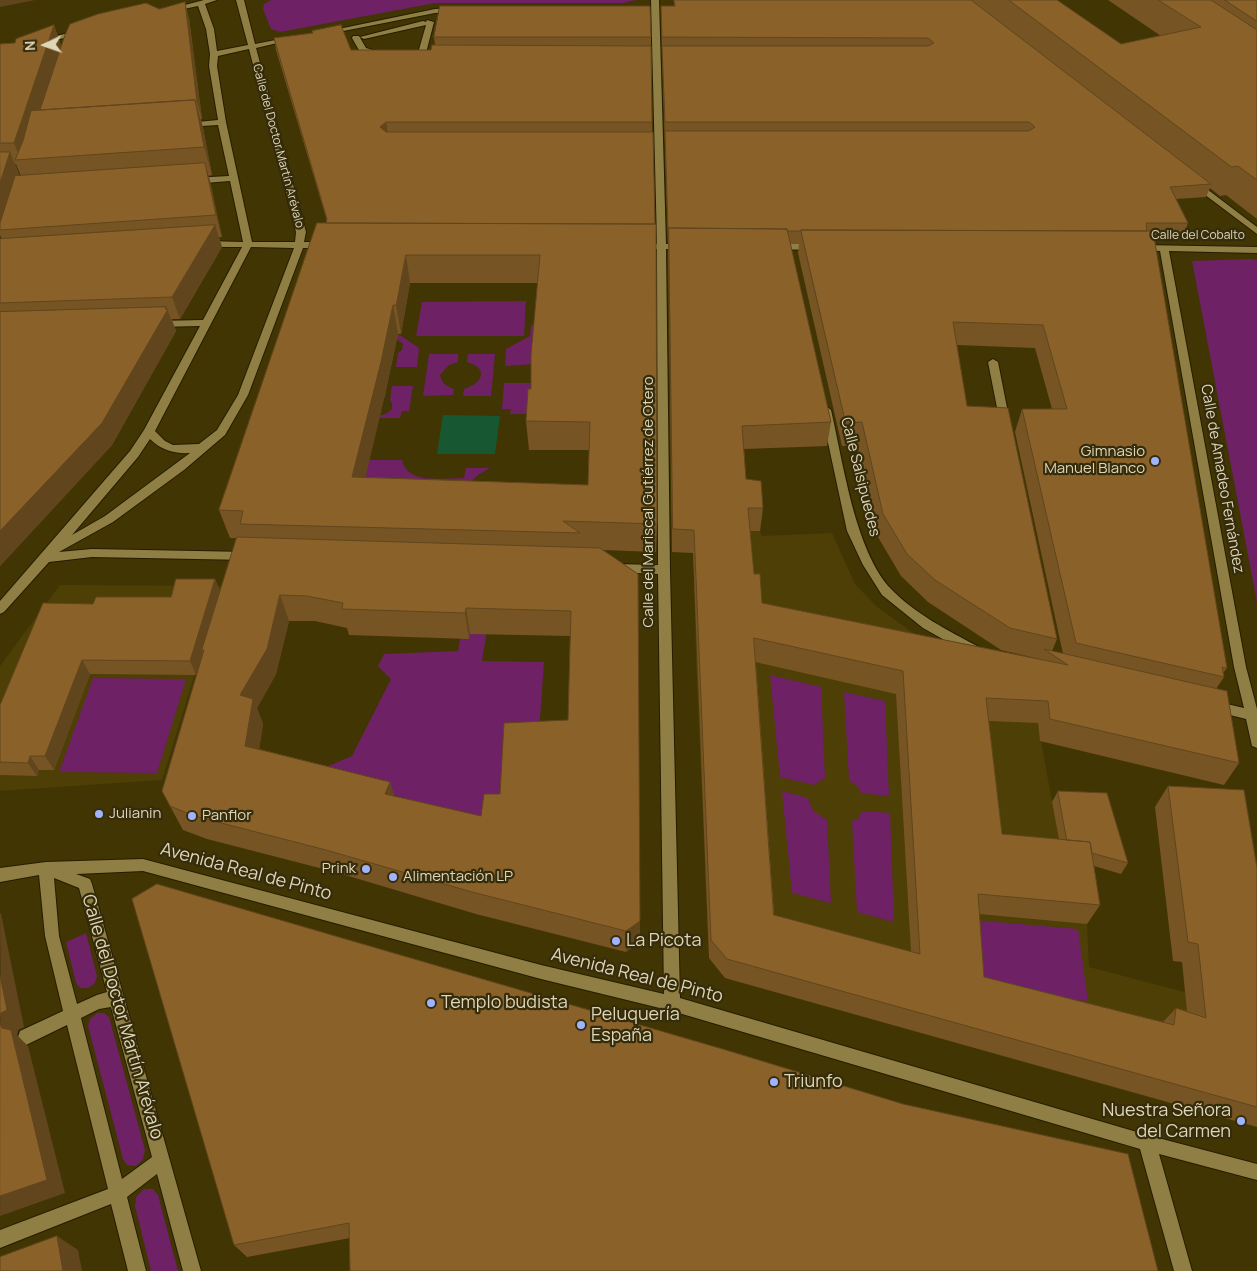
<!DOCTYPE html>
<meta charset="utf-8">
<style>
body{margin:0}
#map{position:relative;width:1257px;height:1271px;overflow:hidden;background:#423504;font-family:Manrope,sans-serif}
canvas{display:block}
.north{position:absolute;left:20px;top:20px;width:50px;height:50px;-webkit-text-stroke:4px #352c0c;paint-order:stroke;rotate:267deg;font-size:14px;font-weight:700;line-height:20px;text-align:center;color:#dfd6b8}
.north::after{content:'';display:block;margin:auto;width:18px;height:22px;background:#dfd6b8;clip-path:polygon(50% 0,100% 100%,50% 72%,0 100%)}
</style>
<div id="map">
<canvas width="1257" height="1271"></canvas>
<div class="north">N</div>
</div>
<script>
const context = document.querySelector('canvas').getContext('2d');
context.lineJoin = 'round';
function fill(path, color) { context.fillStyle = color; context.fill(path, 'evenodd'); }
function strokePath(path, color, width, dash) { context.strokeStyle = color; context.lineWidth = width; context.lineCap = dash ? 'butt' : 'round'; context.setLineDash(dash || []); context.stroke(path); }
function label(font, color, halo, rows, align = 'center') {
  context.font = font + ' Manrope,sans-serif'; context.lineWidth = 4.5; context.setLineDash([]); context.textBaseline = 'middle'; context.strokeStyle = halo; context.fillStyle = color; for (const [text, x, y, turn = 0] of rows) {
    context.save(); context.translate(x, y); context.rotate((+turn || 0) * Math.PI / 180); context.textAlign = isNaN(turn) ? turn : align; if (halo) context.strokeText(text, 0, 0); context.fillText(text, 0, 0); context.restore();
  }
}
fill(new Path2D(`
 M693,531h67l2,5 70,-3 23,51 21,22 162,117 14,79 35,122 2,43 168,44 -52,102 -480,-135 -16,-20 -13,-298z
 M60,585l162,1 -60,194 -162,11v-125z`), '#4d3f05');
fill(new Path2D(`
 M271,0h365l-13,3h-188l-155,29 -9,-3 -8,-20 1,-5z
 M1251,259l6,1v342l-65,-341z
 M526,301l-2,35h-108l6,-34z
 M531,325h8l-5,39 -29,2 1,-17 24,-13z
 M360,335h40l19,13 -2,19h-21l2,-14 4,-3 1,-6 -5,-4 -7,-1 2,18 -36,-1z
 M429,354h29v8l-9,3 -9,10c2,9 6,11 14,14l-1,6 -30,1z
 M468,354h27l-4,42h-28l1,-7c18,-6 26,-20 3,-27z
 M504,383h29l32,31h-55l1,-5h-9z
 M392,386h21l-4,25h-7l-2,7h-21l-31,-26h38l-1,6 -5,-1 -3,19 9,-2 6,-5v-6l-2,-3z
 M369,460h33c5,25 43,18 62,18l2,-10h24l-12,7 -14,13 -140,-13z
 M471,624h17l-6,37 62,1 -6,84 -35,71c-58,0 -126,-27 -179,-49l28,-12 39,-77 -13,-13 6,-12 74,-3 2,-12z
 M770,675l51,12 4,91 -11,7 -34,-8z
 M93,678l93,1 -29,94 -98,-1z
 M844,692l41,9 4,95 -28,-3 -3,-6 -9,-7z
 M782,791l26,7 5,13 14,9 4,83 -39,-10z
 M862,811l28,2 4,109 -37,-10 -5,-90 7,-5z
 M974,920l104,9 10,72 -108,-11z
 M86,933l11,43 -2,7 -7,5h-8l-4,-5 -10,-41z
 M97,1013h7l5,4 36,133 -2,9 -7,7 -9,-1 -4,-6 -35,-133 2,-7z
 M144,1189h9l5,6 20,76h-27l-16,-65 1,-9z`), '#6e2164');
fill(new Path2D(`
 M443,415l57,1 -5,38h-58z`), '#175731');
const minor = new Path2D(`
 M204,0h13l-12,4 9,25 3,22 31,-6 -12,-45h8l11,44 36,-7 4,2 -39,9 50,184 -2,10h23l5,3 -5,3h-24l-55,147 -23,40 -41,35 -71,52 -54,30 33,-3 156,3 6,4 -6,4 -156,-3 -43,5 -45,50 -4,2v-13l130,-150 14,-21 56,-104 -43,1 -5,-3 5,-3 46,-1 39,-73h-37l-5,-3 5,-3 38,1 -13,-61 -38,3 -4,-3 4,-3 37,-2 -11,-51 -31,2 -4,-2 4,-2 31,-3 -9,-54 1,-12 -4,-25 -8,-23 -28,6 -4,-2zM249,49l47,183 -1,10h-43l-26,-120 -9,-56 1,-10zM251,247l43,1 -56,147 -21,35 -18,14 -26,1 -8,-4 -10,-10zM150,439c11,11 24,15 40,14l-85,63 -33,19 66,-78z
 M651,0h8l7,244h18l5,3 -5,3 -18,-1 4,321 10,428 467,137 110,29v16l-98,-26 33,117h-18l-34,-122 -468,-138 -131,-32 -398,-108 -67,3 14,5 2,5 109,387h-18l-26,-97 -30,23 19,74h-18l-17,-67 -111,44v-18l108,-41 -41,-164 -41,20 -6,-2 -2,-6 2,-6 43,-20 -18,-75 -6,-61 -39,7v-14l46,-6 97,-3 398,106 123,29 -6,-420 -43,-2 -6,-4 6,-4 43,1 -1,-316h-18l-5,-3 5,-3 18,1zM54,878l25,10 28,104 -10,3 -20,9 -18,-68zM111,1007l41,150 -30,22 -41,-161 18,-9z
 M456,8h3v4l-24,1 -107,21 -4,-2 111,-23z
 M427,20l7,2 -8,31 -4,2 -4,-2 8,-28 -62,14 -4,-2 63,-16 3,1z
 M80,30h3v4l-42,9 -4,-2z
 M353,36h6l7,12 17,5 -4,2 -19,-3 -8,-14z
 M1195,180l62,47v7l-65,-49v-4z
 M774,244h40l5,3 -5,3 -43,-1 -2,-2z
 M1139,245l118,2v6l-88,-2 77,416 11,42v39l-5,-2 -6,-27 -32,-8 -5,-1 -2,-4 2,-4 5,-1 30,7 -10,-41 -74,-416 -24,-1v-4z
 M993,359l5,3 12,61 -5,4 -5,-4 -12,-61z
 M826,406l5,4c12,51 24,141 60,179 24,25 58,42 88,58l2,4 -2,4h-8l-48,-27 -41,-33 -19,-30 -16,-34 -26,-121z`);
strokePath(minor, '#261d00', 2);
fill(minor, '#907f44');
fill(new Path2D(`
 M674,0h383l64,44 40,-8 -53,-36h149v219l-31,-24 -6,1 -10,-8 -4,9 -30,2 12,24 -5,13 -30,-1 74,433 -4,5 1,4 -8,12 23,74 -15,22 -184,-44 -2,-18 -49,-2 13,113 57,5 -7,-37 6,-11 70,72 -7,11 -27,-8 6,39 -13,19 -108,-10 5,63 179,45 13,-14 11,3 -5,-49 -9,-1 -18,-154 13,-21 89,82v259l-532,-149 -16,-20 -16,-405 -21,-1 -4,-309 -7,-226v-11h13zM790,244h9l-1,9 44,193 15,-1 21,92 23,39 27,26 73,48 39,9 -278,-56 -8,-29 -4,-43h10l3,-23 -17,-29 -2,-30 83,-3 4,-24zM957,345l78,3 17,61h-30l-7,23 48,222 -11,-3 5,-12 -90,-233zM755,662l141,32 15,258 -137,-37z
 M159,9l30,9 13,101h-1l2,9 9,47 -4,1 14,61h-3l3,10 -42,72h-8l4,12 -64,114 -112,121v-327h2l-2,-4v-191l15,-1 39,-18 7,21zM15,164h1l5,12h-2v-2z
 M312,31l39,19h80l4,-5 -1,-8h217l6,487 -1,28 -53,-2 37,371v21l-14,10 -150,-38 -141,-42 -128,-33 -24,-9 -13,-24 33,-152v-1l-7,22 -106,-1 -36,96h-15l-2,6 -37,-1v-70l93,-101 78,-7 44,-18 5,13 17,-54h-7l-11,-28 108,-289 -51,-171 -2,-12 39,-5zM410,283h128l-7,106 -5,32 3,29h60l-1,35 -223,-8 21,-87 12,-56h3zM289,621h26l32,7 2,7 120,4 1,-5 100,2 -2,84 -68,74 -19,22 -87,-20 -4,-14 -131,-33 4,-25 -6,-16 19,-34z
 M726,1050l-376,188 -103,19 -13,-12z`), '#775423');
fill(new Path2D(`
 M0,0h35l-35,7z
 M185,2l4,16 13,101 -5,-17z
 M54,25l7,21 -37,114h-3l-7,-17z
 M195,100l8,28 9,47 -8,-28z
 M386,122l2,12 -8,-7z
 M10,152l9,22 -18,56h-1v-47z
 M205,163l6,21 11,53 -6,-22z
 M215,225l7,22 -42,72 -8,-22z
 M406,255l4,28 -9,51 -5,-29z
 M393,305l5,29 -12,56 -27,115 -7,-28z
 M166,307l10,24 -64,114 -112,121v-35z
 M215,579l6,15 -19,56 1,3 -7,22 -6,-14z
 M280,595l9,26 -13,53 -19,34 6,16 -7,46 -11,-24 -5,-51z
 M466,608l4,26 -1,5 -4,-26z
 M82,660l8,14 -36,96 -9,-14z
 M30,756l9,14 -2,6 -9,-13z
 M390,782l7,24 -12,-12z
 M0,913l1,1 23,113 -6,3 -1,5 11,11 37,147 -65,23 2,-188 -2,-4 1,-11z
 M640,921v21l-14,10v-21z
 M57,1236l21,14 4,21h-19z`), '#61451d');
const building = new Path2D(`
 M674,0h297l240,184 -41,3 18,36h-42l1,8 -346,-1v1h-14v-2l-118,-1 -1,2 -3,-99h364l6,-4 -6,-5h-364l-3,-76h266l6,-3 -6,-5 -266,-1 -1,-31h14z
 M1009,0h48l64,44 80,-17 -43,-27h53l46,30v150l-19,-14 -6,1z
 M1225,0h32v21z
 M185,2l12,100h-1l-1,-2 -155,10 25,-75 5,-11 28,-10 48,-11 13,6z
 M440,6h210l1,31h-217z
 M54,25l-40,118h-14v-99l15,-1 1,-4z
 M341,25l10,25h80l1,-5 219,1 1,76h-266l-6,5 6,5h267l2,92 -329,-1 1,-4 -53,-181 39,-5 -1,-2z
 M195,100l9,47 -189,13 8,-19 8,-30z
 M0,152h10l-10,31z
 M205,163l11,52 -216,15v-7l15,-47z
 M317,223l339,1 1,300 -94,-3 17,12 -340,-9 3,-13 -24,-1zM406,255h134l-9,100v34h-3l-2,32 64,1 -2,63 -236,-8 29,-115 12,-57h3z
 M215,225l-43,72 -172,6v-64z
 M669,228l118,1 44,193 -89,4 4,53 15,2 2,27h-15l6,66h6l2,29 306,62 -24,-16 183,42 12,72 -189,-44 -2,-18 -62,-3 16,136 88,8 10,63 -122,-11 6,83 190,48 2,-17 30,10 -8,-74 -10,-2 -20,-156 76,4 13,78v239l-530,-148 -16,-19 -17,-410 -21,-1zM754,638l149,33 17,283 -146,-39z
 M801,230l352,1 74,437 -5,-1 2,10 -148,-34 -54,-234h45l-24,-84 -90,-3 14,84 41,2 49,231 -47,-11 -75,-48 -28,-26 -24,-40 -21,-92 -16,1z
 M166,307l-1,2h3l-66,114 -102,108v-219z
 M237,537l363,11 38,26 2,347 -14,10 -154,-39 -146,-42 -132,-34 -24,-10 -8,-15 42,-141h-2zM280,595l27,1 36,7 -1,6 123,4 1,-5 105,3 -3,109 -64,3 -4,71h-16l-3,22 -96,-22 5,-12 -145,-36 8,-47 -13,-4 27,-46z
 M176,579h39l-25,82 -108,-1 -37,96h-15l-2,7 -28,-1v-57l43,-102 50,1 3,-7h75z
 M1058,791l49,2 21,70 -36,-10 -2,-11 -23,-2z
 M157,884l569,166 177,54 225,50 30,117h-808l-1,-48 -115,22 -102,-346z
 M0,975l7,35 -6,3 -1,4z
 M0,1024l2,4 9,2 36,150 -47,16z
 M57,1236l6,35h-63v-14z`);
fill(building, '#8a6229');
strokePath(building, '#61451d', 1);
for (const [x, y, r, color] of [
 [1155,461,5,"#a1b3fd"],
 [99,814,5,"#a1b3fd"],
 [192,816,5,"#a1b3fd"],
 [366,869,5,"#a1b3fd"],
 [393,877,5,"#a1b3fd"],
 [616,941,5,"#a1b3fd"],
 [431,1003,5,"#a1b3fd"],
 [581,1025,5,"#a1b3fd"],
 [774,1082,5,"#a1b3fd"],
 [1241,1121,5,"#a1b3fd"]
]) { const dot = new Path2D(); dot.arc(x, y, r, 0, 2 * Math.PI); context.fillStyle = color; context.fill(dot); strokePath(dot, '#352c0c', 2); }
label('12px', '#dfd6b8', '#352c0c', [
 ["Calle del Doctor Martín Arévalo",278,146,75],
 ["Calle del Cobalto",1198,236]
]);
label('15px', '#dfd6b8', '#352c0c', [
 ["Gimnasio",1145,452,"right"],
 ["Manuel Blanco",1145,469,"right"],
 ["Julianin",109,814],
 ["Panflor",202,816],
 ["Prink",356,869,"right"],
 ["Alimentación LP",403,877]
], 'left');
label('15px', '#dfd6b8', '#352c0c', [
 ["Calle Salsipuedes",860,477,76],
 ["Calle de Amadeo Fernández",1222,479,80],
 ["Calle del Mariscal Gutiérrez de Otero",649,502,-90]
]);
label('18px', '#dfd6b8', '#352c0c', [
 ["Avenida Real de Pinto",246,872,15],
 ["Avenida Real de Pinto",637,976,14],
 ["Calle del Doctor Martín Arévalo",122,1017,74]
]);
label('18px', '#dfd6b8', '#352c0c', [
 ["La Picota",626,941],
 ["Templo budista",441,1003],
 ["Peluquería",591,1015],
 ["España",591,1036],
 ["Triunfo",784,1082],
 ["Nuestra Señora",1231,1111,"right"],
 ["del Carmen",1231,1132,"right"]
], 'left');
</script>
